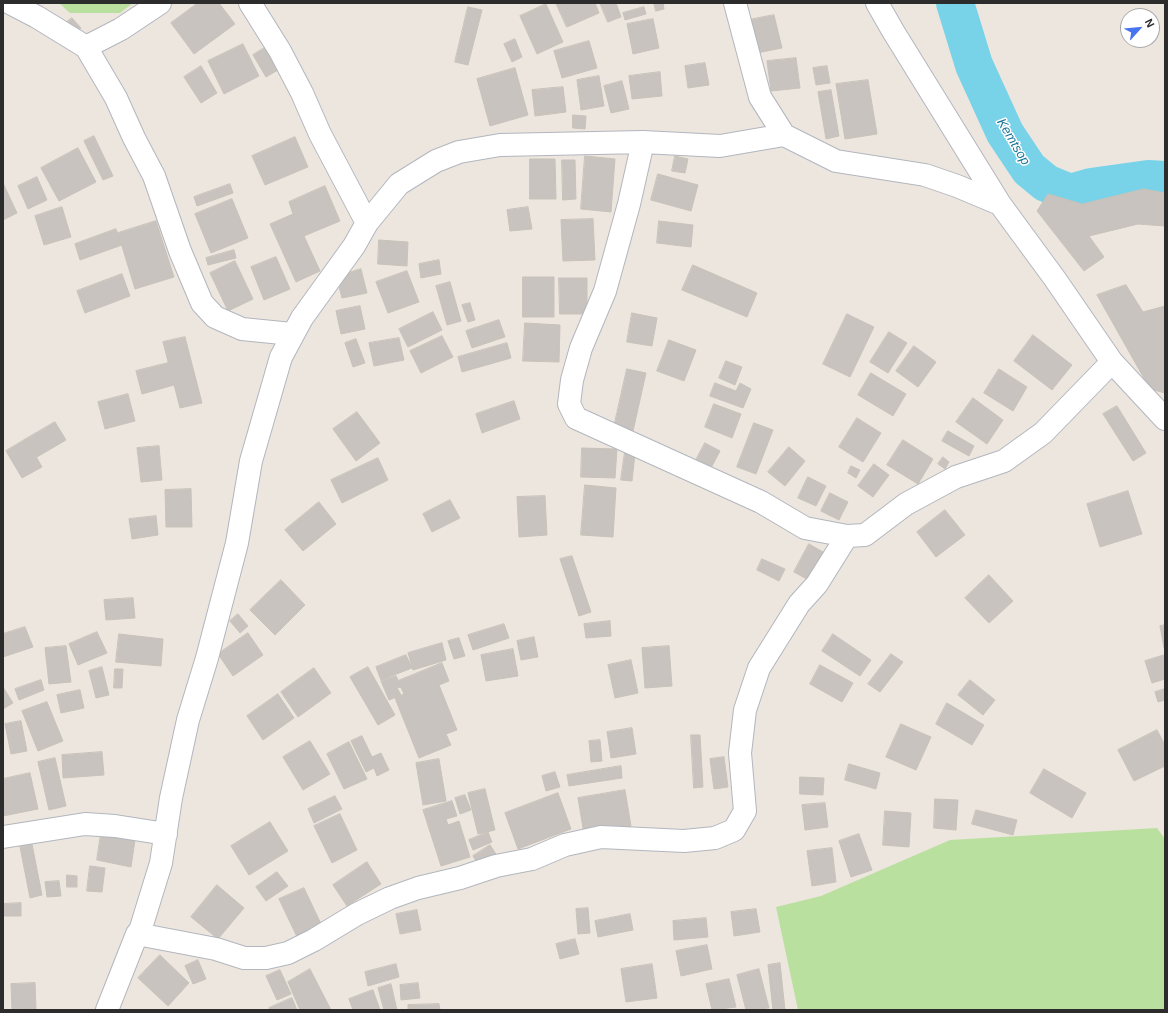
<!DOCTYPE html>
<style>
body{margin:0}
#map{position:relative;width:1168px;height:1013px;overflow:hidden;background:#ede6df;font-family:Arial,sans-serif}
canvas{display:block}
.frame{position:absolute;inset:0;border:4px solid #2c2c2c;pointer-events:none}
.north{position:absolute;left:1120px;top:8px;width:40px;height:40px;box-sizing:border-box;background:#fff;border:1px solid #ababab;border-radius:50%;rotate:63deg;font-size:11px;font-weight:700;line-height:16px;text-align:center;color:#2c2c2c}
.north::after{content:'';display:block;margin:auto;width:14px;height:18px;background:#4874f0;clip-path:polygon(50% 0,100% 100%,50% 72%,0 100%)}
</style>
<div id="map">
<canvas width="1168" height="1013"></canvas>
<div class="frame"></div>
<div class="north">N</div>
</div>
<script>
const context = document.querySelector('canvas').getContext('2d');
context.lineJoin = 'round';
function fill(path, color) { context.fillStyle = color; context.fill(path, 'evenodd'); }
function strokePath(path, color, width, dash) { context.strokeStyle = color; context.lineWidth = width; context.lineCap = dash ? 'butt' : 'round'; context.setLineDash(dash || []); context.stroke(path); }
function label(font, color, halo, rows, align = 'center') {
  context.font = font + ' Arial,sans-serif'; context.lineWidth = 3; context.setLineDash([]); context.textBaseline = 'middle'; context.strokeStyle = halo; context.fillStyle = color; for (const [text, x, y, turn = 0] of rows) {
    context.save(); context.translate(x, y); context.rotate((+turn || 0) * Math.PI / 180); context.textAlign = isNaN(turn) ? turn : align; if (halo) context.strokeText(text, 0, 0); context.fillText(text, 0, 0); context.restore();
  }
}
fill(new Path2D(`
 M59,3h74l-13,10h-50z
 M1157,828l8,11v171h-367l-22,-103 45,-11 129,-56z`), '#bae09f');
strokePath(new Path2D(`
 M955,3l19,62 31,68 24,36 17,14 24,10 21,-6 57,-8 17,1`), '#78d3e9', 38);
const building = new Path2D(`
 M198,3h21l16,21 -41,30 -23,-31z
 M556,3h39l4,10 -32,14z
 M600,3h16l5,14 -13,5z
 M654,3h9l1,6 -8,2z
 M546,4l17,38 -26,12 -17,-38z
 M468,7l14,3 -14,55 -13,-3z
 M644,7l2,7 -21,6 -2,-7z
 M774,15l8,33 -30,6 -8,-33z
 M72,18l9,10 -9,8 -9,-11z
 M653,19l6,29 -26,6 -6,-30z
 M515,39l7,18 -10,5 -8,-18z
 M589,41l8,27 -35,10 -8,-27z
 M243,44l16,32 -35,18 -16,-33z
 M266,47l12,23 -12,7 -13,-22z
 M796,58l4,30 -29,3 -4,-30z
 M705,63l4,22 -21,3 -3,-22z
 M201,66l16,27 -16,10 -17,-26z
 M827,66l3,17 -14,2 -3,-17z
 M515,68l13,47 -38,11 -13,-47z
 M660,72l2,24 -30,3 -3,-23z
 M599,76l5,30 -23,4 -4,-30z
 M868,80l9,54 -32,5 -9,-55z
 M622,81l7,28 -18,4 -7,-27z
 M563,87l3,25 -31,4 -3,-26z
 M831,90l8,46 -13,3 -8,-47z
 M573,115l13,1 -1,13 -12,-1z
 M94,136l19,40 -10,4 -19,-39z
 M295,137l13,30 -43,18 -13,-29z
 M78,148l18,34 -37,19 -18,-33z
 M585,156l30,3 -4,53 -30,-3z
 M675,156l13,3 -3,14 -13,-2z
 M530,159h25l1,40h-26z
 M562,160h13l1,39 -13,1z
 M658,174l40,11 -7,26 -40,-11z
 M37,177l10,23 -19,9 -10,-23z
 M3,183l14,30 -14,7z
 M230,184l3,9 -36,13 -3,-9z
 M325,186l15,35 -36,15 16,35 -24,11 -26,-58 23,-10 -4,-12z
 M1144,189l21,4v33l-27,-2 -49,12 15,21 -20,14 -47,-60 11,-17 34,10z
 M232,199l16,39 -37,15 -16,-39z
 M62,207l9,30 -27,8 -9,-29z
 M528,207l4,22 -22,2 -3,-21z
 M593,219l2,41 -32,1 -2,-41z
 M156,221l18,56 -39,12 -17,-56z
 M659,221l34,4 -2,22 -34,-4z
 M116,229l6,16 -42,15 -5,-16z
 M379,240l29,2 -1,24 -29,-2z
 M234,250l2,8 -28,7 -2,-7z
 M276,257l14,32 -26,11 -13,-33z
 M439,260l2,14 -20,4 -2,-14z
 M235,261l18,38 -25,12 -18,-38z
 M693,265l64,28 -10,24 -65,-27z
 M361,269l6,24 -25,5 -4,-15 7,-9z
 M407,271l12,31 -31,11 -12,-31z
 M122,274l8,22 -45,17 -8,-22z
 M523,277h31v40h-31z
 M559,278h28v36h-27z
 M450,282l11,39 -14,4 -11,-39z
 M1126,285l17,27 22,-6v87l-15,-4 -53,-94z
 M470,303l5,17 -7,2 -6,-17z
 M360,306l5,23 -24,5 -5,-23z
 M433,312l9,18 -34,17 -9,-18z
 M632,313l25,5 -5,28 -25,-4z
 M847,314l27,13 -24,50 -27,-13z
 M499,320l6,17 -33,11 -6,-17z
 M525,323l35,2 -1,37 -36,-1z
 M889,332l18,11 -19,30 -18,-11z
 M1033,335l39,30 -20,25 -38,-29z
 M442,336l11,21 -32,16 -11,-22z
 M185,337l17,66 -22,5 -17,-66z
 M399,338l5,22 -30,6 -5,-23z
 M356,339l9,24 -12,4 -8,-24z
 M669,340l27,10 -12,31 -27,-10z
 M507,343l4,15 -49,14 -4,-15z
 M914,346l22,16 -18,25 -22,-16z
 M726,361l16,6 -7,18 -16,-7z
 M168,363l6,22 -32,9 -6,-23z
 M627,369l19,4 -13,58 -19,-4z
 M999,369l28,18 -14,24 -29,-18z
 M871,373l35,21 -13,22 -35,-21z
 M715,383l21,8 4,-8 11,6 -8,19 -33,-12z
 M128,394l7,27 -30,8 -7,-27z
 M973,398l30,22 -16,24 -31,-22z
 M514,401l6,18 -38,14 -6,-19z
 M714,404l27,10 -9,24 -27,-11z
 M1117,406l29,47 -13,8 -30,-47z
 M357,412l23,31 -24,18 -23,-32z
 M857,418l24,15 -18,29 -24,-15z
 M55,422l11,18 -29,17 -11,-18z
 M754,423l19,7 -17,44 -19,-7z
 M948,431l26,15 -5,10 -27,-15z
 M26,439l16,28 -20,11 -16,-27z
 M903,440l30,19 -15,25 -31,-19z
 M705,443l15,8 -9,17 -15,-8z
 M159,446l3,34 -21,2 -4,-34z
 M789,447l16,14 -20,25 -17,-14z
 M582,448l35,1 -2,29 -34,-1z
 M625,452l10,1 -3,28 -11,-1z
 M943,457l6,5 -4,7 -7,-5z
 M378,458l10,22 -46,23 -11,-23z
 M874,464l15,11 -16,22 -15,-11z
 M851,466l9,4 -4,8 -8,-5z
 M808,477l18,9 -10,20 -18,-8z
 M585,485l31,3 -3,49 -32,-2z
 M191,489l1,38h-26l-1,-37z
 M1128,491l14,43 -42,13 -13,-43z
 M830,493l18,9 -9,18 -18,-9z
 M545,496l2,39 -28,2 -2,-40z
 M450,500l10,18 -28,14 -9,-18z
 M319,502l17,22 -33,27 -18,-21z
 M945,510l20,25 -29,22 -19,-25z
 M156,516l2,19 -26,4 -3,-20z
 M809,544l21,12 -16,27 -20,-11z
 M572,556l19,56 -12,4 -19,-57z
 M762,559l23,10 -6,12 -22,-11z
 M989,575l24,26 -24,22 -24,-25z
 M281,580l24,25 -30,30 -25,-25z
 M133,598l2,20 -29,2 -2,-20z
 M238,614l10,12 -8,7 -10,-12z
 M610,621l1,15 -25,2 -2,-14z
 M504,624l5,14 -36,12 -5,-15z
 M1165,625v23h-1l-4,-22z
 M25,627l8,20 -30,10v-23z
 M97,632l10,21 -29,12 -9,-21z
 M248,633l15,22 -30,21 -15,-22z
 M119,634l44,5 -2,27 -45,-4z
 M833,634l38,26 -11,16 -38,-25z
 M534,637l4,20 -17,3 -4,-19z
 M459,638l6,18 -11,3 -6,-18z
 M442,643l4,17 -33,10 -5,-17z
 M66,646l5,36 -22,2 -4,-36z
 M669,646l3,40 -27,2 -3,-40z
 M513,649l5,27 -32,5 -5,-26z
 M891,654l12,8 -23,30 -12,-8z
 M406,655l6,13 -31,12 -5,-13z
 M1165,655v24l-13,4 -7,-22z
 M631,660l7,33 -23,5 -7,-33z
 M442,663l7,18 -10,4 18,45 -11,4 5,11 -32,13 -24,-60 9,-4 -6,-13z
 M820,665l33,18 -11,19 -32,-18z
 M102,667l7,28 -13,3 -7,-27z
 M368,667l27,48 -17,10 -28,-48z
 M314,668l17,25 -33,24 -17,-25z
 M115,669h8l-1,19h-8z
 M396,676l5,11 -4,1 4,7 -12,5 -8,-19z
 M41,680l3,10 -25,10 -4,-11z
 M970,680l25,20 -12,15 -25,-20z
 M3,687l10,16 -10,6z
 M1165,689v11l-7,2 -3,-10z
 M80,690l4,18 -23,5 -4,-18z
 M278,694l16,24 -31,22 -16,-24z
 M47,702l16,39 -25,10 -16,-40z
 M947,703l37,22 -12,20 -36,-21z
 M21,721l6,30 -16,3 -6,-30z
 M901,724l30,13 -15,33 -30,-13z
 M632,728l4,26 -25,4 -4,-26z
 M1157,730l8,15v21l-31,15 -16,-31z
 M691,735h9l3,52 -9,1z
 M362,736l10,21 9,-4 8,17 -12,6 -3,-8 -8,4 -15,-31z
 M600,740l2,21 -11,1 -2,-21z
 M310,741l20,33 -27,16 -20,-33z
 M349,742l18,37 -23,10 -17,-35z
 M102,752l2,23 -41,3 -1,-23z
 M724,757l4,30 -14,2 -4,-30z
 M55,758l11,48 -17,4 -11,-48z
 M439,759l7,42 -23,4 -7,-42z
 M849,764l31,9 -4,16 -31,-9z
 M621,766l1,12 -53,8 -2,-11z
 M1044,769l42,24 -14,25 -42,-25z
 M555,772l5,15 -14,4 -4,-15z
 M30,773l8,36 -35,7v-37z
 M800,777l24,1 -1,17 -23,-1z
 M485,789l10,41 -17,4 -10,-41z
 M625,790l6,36 -47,8 -6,-36z
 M558,793l13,36 -53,20 -13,-36z
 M465,795l6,15 -11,4 -5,-16z
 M335,796l7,13 -28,14 -6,-14z
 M935,799l23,1 -2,30 -22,-2z
 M452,801l5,15 -11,3 2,6 11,-4 11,36 -29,9 -18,-56z
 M825,803l3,24 -23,3 -3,-25z
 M976,810l41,10 -4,15 -41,-11z
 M885,811l26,2 -2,34 -26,-2z
 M340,814l17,36 -25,13 -18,-37z
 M270,822l18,29 -39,24 -18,-29z
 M488,832l4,10 -19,8 -4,-10z
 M101,834l34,6 -4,27 -34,-7z
 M859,834l13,36 -21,7 -12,-36z
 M32,844l10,51 -12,3 -10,-51z
 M490,845l11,17 -17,12 -11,-18z
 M832,848l4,34 -24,4 -5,-35z
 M367,862l14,22 -34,22 -14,-21z
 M90,866l15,2 -3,24 -15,-1z
 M277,872l11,14 -22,15 -10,-14z
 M67,875l10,1v11h-10z
 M59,881l2,15 -14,1 -2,-15z
 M217,885l27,23 -26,31 -27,-22z
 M304,888l19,40 -25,11 -19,-40z
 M21,903v13h-18v-12z
 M588,908l2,25 -12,1 -2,-25z
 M756,909l4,23 -26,4 -3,-24z
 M417,910l4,20 -21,4 -4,-20z
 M630,914l3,16 -35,7 -3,-16z
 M706,918l2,19 -34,3 -1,-19z
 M575,939l4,15 -19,5 -4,-15z
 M707,945l5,24 -31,7 -5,-25z
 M160,955l29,28 -21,23 -30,-28z
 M198,960l8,19 -13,5 -8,-18z
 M780,963l5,47h-12l-5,-45z
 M396,964l3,13 -31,9 -3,-14z
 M652,964l5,34 -31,4 -5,-33z
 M310,969l21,41h-31l-12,-28z
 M759,969l10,39 -23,2 -9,-35z
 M280,970l11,24 -14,6 -11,-24z
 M729,979l7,28 -24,3 -6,-26z
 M35,983l1,26 -24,1 -1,-26z
 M418,983l2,15 -19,2 -1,-15z
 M391,984l6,26h-13l-6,-22z
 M373,990l7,20h-27l-4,-11z
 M292,998l5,12h-27l-1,-2z
 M439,1004l1,6h-32v-5z`);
fill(building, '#c8c3be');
strokePath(building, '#c8c2b9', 1);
const minor = new Path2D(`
 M10,3l27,14 49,30 30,51 18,40 20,38 26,75 22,52 13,14 27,12 50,5
 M250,3l30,48 22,42 18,41 47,89
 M735,3l25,94 24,38
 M877,3l16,28 107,173 55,75 57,83 53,57
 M86,47l35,-18 39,-26
 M643,142l-14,62 -24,87 -24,57 -9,32 -3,24 7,14 185,84 44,26 42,8 18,-1 41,-31 50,-27 48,-16 39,-28 69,-71
 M3,837l82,-13 30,2 51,8
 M137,934l79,15 28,9h22l22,-5 26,-13 43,-26 33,-16 28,-10 42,-10 36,-12 36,-7 33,-14 36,-8 83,4 31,-3 19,-8 11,-19 -5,-58 5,-43 14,-42 40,-64 18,-20 30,-48
 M107,1010l30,-76 3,-3 21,-68 10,-65 17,-78 19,-62 30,-115 14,-82 30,-104 21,-39 52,-72 13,-23 32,-39 37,-23 23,-9 41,-7 143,-3 77,4 64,-11 52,26 89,14 32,11 43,18`);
strokePath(minor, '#b2b6be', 24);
strokePath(minor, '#fff', 22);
label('italic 13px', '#157397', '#fff', [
 ["Kemtsop",1013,142,59]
]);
</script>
